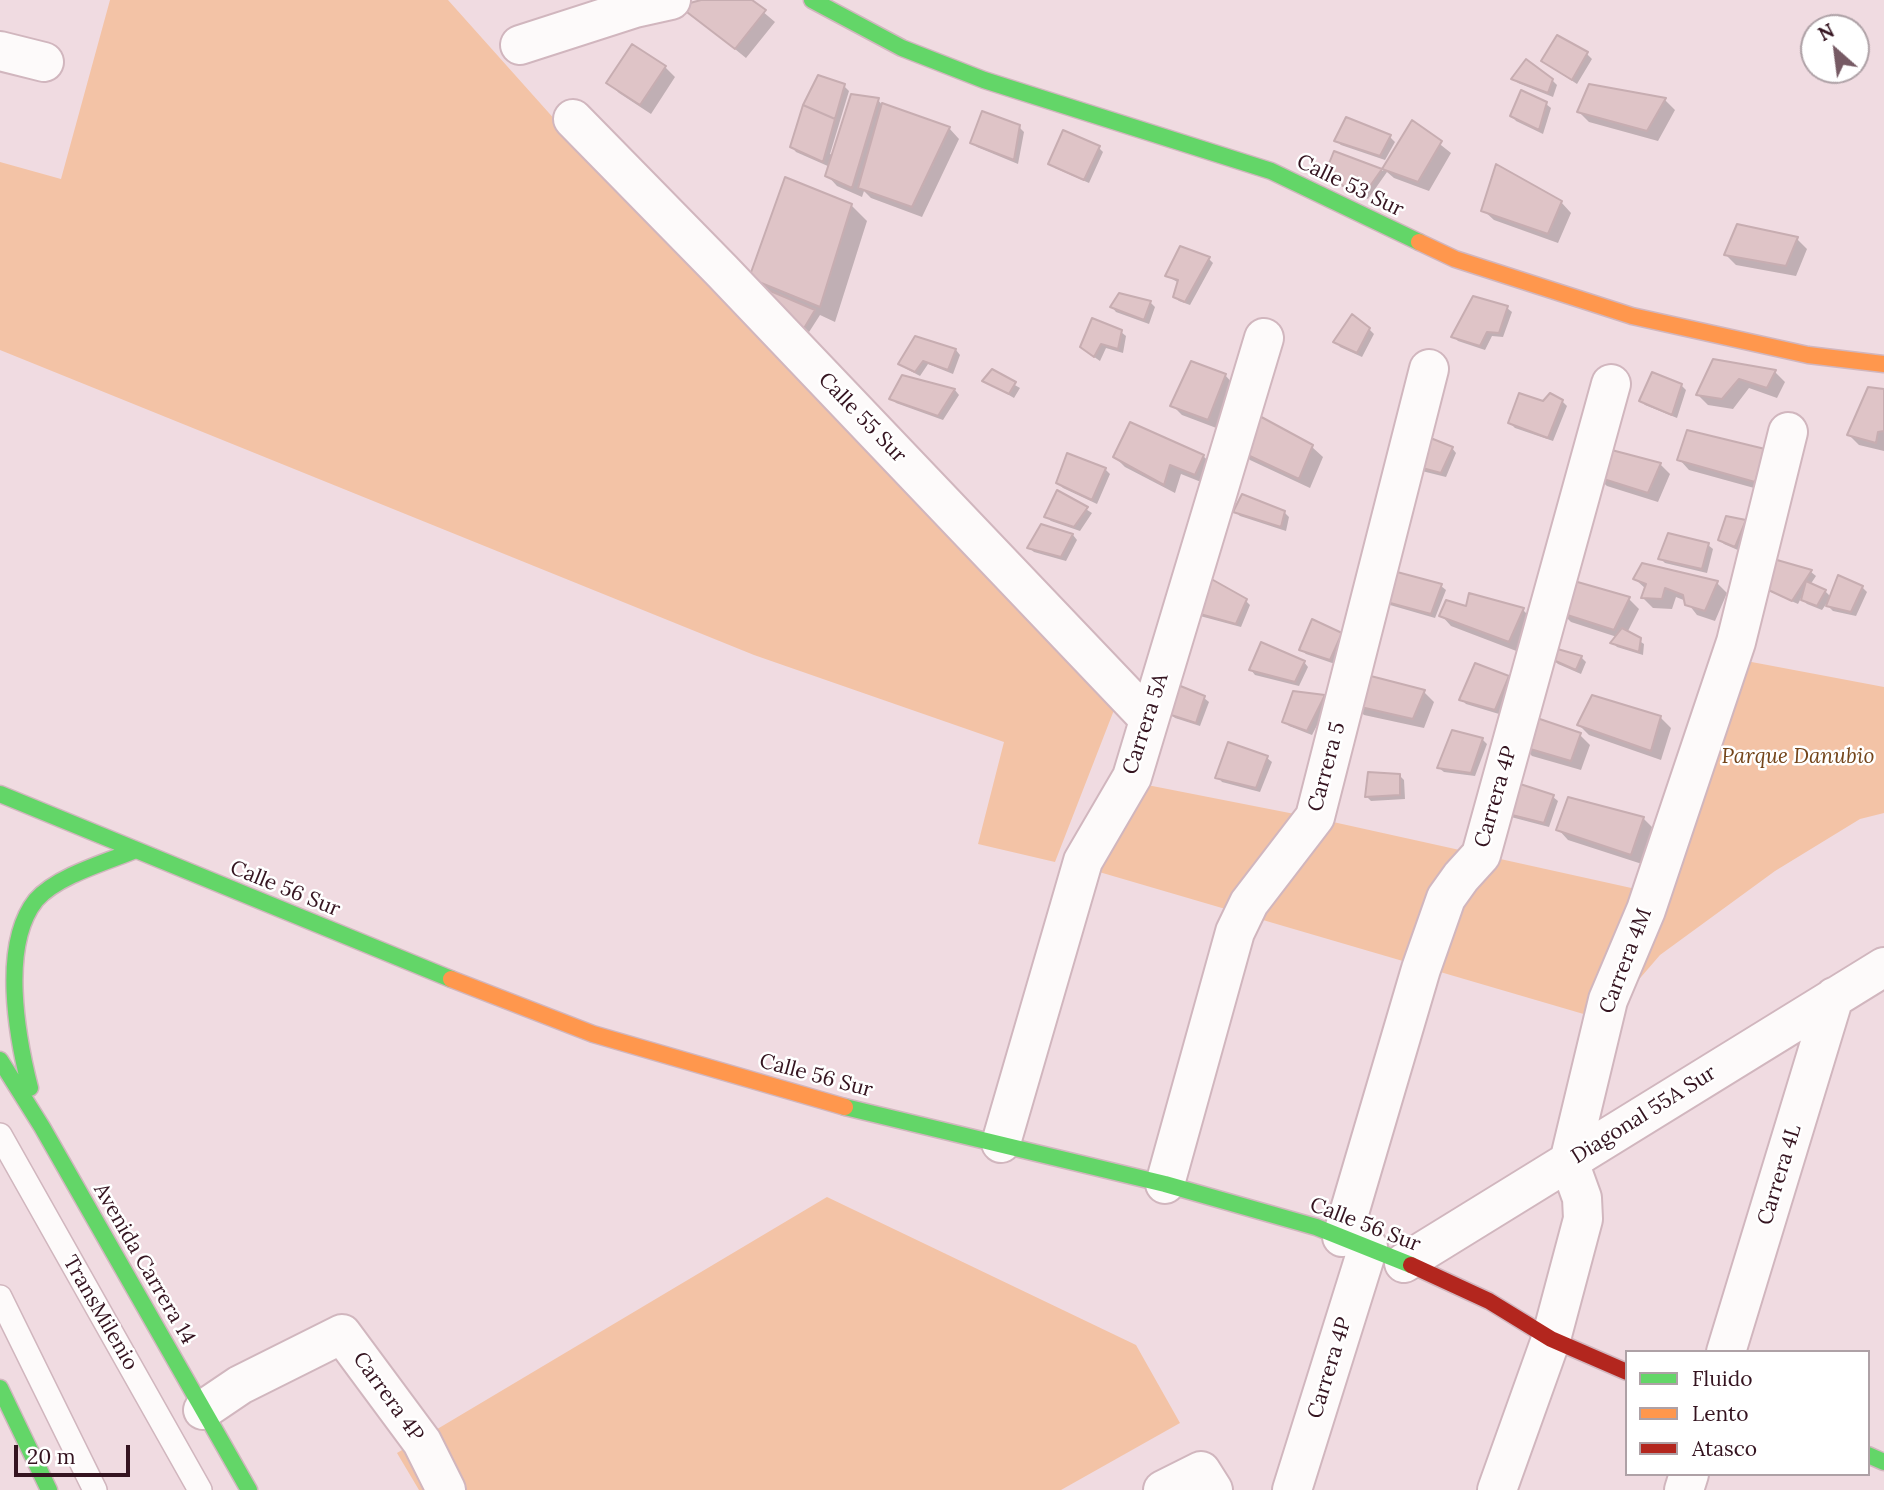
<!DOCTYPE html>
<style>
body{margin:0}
#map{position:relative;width:1884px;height:1490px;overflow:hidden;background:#f0dbe1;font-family:Lora,serif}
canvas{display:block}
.legend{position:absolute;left:1625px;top:1350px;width:245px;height:126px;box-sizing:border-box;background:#fff;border:2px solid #aea1a6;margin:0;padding:9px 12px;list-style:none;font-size:21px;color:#351420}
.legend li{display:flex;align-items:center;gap:14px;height:35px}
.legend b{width:35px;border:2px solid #aea1a6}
.north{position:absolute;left:1800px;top:14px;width:70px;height:70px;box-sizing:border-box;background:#fff;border:2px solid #aea1a6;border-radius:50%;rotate:332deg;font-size:19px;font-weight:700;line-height:28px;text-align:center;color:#351420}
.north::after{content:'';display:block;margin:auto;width:24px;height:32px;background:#765a64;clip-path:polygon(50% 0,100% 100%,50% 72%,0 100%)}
.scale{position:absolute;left:14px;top:1445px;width:116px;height:32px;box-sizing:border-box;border:4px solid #351420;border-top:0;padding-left:9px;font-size:21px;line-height:24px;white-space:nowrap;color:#351420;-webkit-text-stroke:5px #fff;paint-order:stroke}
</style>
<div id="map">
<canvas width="1884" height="1490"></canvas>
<ul class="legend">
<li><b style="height:9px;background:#63d668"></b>Fluido</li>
<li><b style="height:9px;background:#ff974d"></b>Lento</li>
<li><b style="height:9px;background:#b3261e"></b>Atasco</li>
</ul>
<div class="north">N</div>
<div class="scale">20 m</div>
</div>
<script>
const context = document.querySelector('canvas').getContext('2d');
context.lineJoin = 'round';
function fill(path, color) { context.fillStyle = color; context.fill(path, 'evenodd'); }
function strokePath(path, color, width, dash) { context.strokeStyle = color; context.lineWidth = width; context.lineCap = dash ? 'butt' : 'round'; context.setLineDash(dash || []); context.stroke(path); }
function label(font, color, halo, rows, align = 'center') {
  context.font = font + ' Lora,serif'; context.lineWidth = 5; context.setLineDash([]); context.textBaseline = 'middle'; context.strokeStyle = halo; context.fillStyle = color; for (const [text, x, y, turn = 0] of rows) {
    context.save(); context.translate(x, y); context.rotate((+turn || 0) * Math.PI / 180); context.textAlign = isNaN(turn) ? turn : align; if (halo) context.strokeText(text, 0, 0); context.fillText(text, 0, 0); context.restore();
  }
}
fill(new Path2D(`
 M110,0h338l176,197 490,513 -59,152 -77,-18 26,-102 -250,-87 -754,-305v-188l61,17z
 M1741,660l143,27v126l-24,6 -85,52 -115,84 -56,65 -515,-151 48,-86 178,35 348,77z
 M827,1197l309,148 44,78 -119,67h-642l-22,-37z`), '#f3c3a6');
fill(new Path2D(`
 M708,0h41l26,22 -29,36 -63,-51z
 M1587,54l5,5 -15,25 -29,-19z
 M665,67l10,10 -24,37 -32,-21 -11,-11z
 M1514,79l38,1 5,5 -4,12 -35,-14z
 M844,86l5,5 -19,63 3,1 45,-55 5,6 66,22 10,11 -37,78 -51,-19 -7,-7 -2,6 -25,-11 -10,-11 3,-8 -34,-15 -4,-5z
 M1665,100l10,10 -17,31 -69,-19 -10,-10z
 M1546,104l5,4 -8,26 -27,-13 -4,-5z
 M1347,120l43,17 5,5 -10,18 -44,-15 -5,-4z
 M1412,122l39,31 -22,38 -35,-13 -7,-6 -19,27 -37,-18 4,-28 48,18z
 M1019,127l5,5 -6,32 -41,-17 -5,-4z
 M1099,148l4,4 -14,31 -34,-15 -5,-5z
 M1561,202l10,11 -13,30 -64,-23 -11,-10z
 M851,205l16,16 -32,101 -15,-7 -18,28 -51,-66z
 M1797,239l10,10 -11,27 -60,-11 -10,-10z
 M1209,259l4,4 -23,42 -11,-4 -4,-4 4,-14 -12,-7z
 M1150,302l5,5 -6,17 -33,-12 -4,-5z
 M1507,308l5,4 -9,25 -11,-1 -7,14 -27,-9 -5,-5z
 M1369,329l5,5 -12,23 -22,-10 -4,-5z
 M1121,332l5,4 -3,17 -17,-5 -6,13 -13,-9z
 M915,339l41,11 4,5 -7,19 -25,-10 -8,12 -15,-8 -5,-4z
 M1714,361l61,11 10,10 -8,16 -28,-10 -16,21 -25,-4 -10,-10z
 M992,372l28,16 -6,10 -29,-17z
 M1225,375l10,11 -16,43 -37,-14 -10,-10z
 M903,377l52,13 4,5 -16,25 -47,-17 -4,-5z
 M1681,385l5,5 -9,28 -32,-13 -4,-4z
 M1884,391v60l-25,-6 -10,-10z
 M1562,401l5,5 -14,35 -38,-13 -5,-5 34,-20z
 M1255,416l57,31 11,10 -13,31 -60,-28 -11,-10z
 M1452,448l4,5 -10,24 -28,-7z
 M1764,451l1,40 -76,-21 -10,-11z
 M1068,455l37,14 5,5 -13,30 -34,-16 -5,-5z
 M1203,456l11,10 -8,18 -25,-10 -6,19 -50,-26 -10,-10z
 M1660,464l10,10 -12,28 -51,-16 -11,-10z
 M1058,492l34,21 -12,18 -29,-10 -5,-4z
 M1235,512h49l5,5 -3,14 -46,-15z
 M1745,522l5,4 -10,25 -16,-7 -4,-4z
 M1042,526l31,9 4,5 -11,21 -32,-9 -5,-4z
 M1708,545l5,4 -6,24 -42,-10 -5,-5z
 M1771,560l40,12 5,4 -6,9 15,6 6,6 -9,13 -15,-6 -6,-6 -3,6 -29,-13 -5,-5z
 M1635,579l82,4 10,10 -12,28 -18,-6 -11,-14 -10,-4 -4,12 -19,-1 -10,-10 3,-9z
 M1441,586l5,4 -11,28 -45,-13 -5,-4z
 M1862,587l5,5 -11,24 -23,-5 -5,-5z
 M1470,596l53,14 10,10 -14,32 -68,-26 -10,-11 26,-6z
 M1629,599l10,10 -12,24 17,11 -1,11 -26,-8 -4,-4 4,-6 -46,-15 -11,-11z
 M1245,600l5,5 -9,22 -41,-11 -5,-4z
 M1341,635l5,5 -11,24 -29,-10 -5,-4z
 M1556,650l25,7 5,5 -5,12 -23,-10 -5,-5z
 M1304,662l4,5 -9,19 -44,-11 -4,-5z
 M1508,677l4,5 -13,32 -33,-10 -5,-5z
 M1424,692l10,10 -10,26 -60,-13 -10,-10z
 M1295,693l30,4 4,5 -17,33 -23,-9 -5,-5z
 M1592,697l69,21 10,10 -10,32 -72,-25 -10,-10z
 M1204,698l5,4 -9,24 -25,-8 -5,-5z
 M1580,735l10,10 -9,25 -49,-14 -10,-11z
 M1482,739l5,5 -12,32 -31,-4 -5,-4z
 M1267,758l5,4 -12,30 -38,-10 -4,-5z
 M1399,775l5,5 1,19 -34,2 -4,-4z
 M1553,797l5,4 -9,26 -38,-10 -4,-5z
 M1569,799l75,20 10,10 -12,35 -74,-24 -10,-11z`), '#0003');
const building = new Path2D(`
 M701,0h51l14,10 -31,39 -56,-43z
 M1557,35l31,17 -16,28 -31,-19z
 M632,44l34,22 -26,39 -34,-22z
 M1526,59l27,20 -5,14 -37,-14z
 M818,75l27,9 -10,35 -32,-14z
 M1589,84l77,14 -19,33 -70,-19z
 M1521,90l26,12 -8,28 -29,-14z
 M851,94l28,4 -27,90 -27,-12z
 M882,103l68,24 -38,80 -54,-19z
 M803,105l32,14 -12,43 -33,-15z
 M982,111l38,14 -6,35 -44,-17z
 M1346,117l45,18 -11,21 -46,-15z
 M1412,120l30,21 -24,41 -36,-13z
 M1063,130l37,16 -16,34 -36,-16z
 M1334,151l48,18 -19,27 -39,-20z
 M1496,164l66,37 -14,33 -67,-23z
 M785,177l67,27 -32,103 -71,-29z
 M1737,224l61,13 -12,29 -62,-11z
 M1180,246l30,11 -25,45 -12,-5 5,-17 -13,-4z
 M747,281l68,29 -18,30z
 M1119,293l32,8 -7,19 -34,-13z
 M1473,296l35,10 -9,27 -12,-1 -7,14 -29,-9z
 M1352,314l18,14 -13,25 -24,-11z
 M1092,318l30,12 -4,19 -17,-5 -7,13 -14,-10z
 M915,336l41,13 -8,21 -25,-9 -8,11 -17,-8z
 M1713,359l63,11 -9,18 -28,-9 -17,20 -26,-4z
 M1191,361l35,13 -18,46 -38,-14z
 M992,369l24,13 -7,12 -27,-13z
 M1652,372l30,12 -10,31 -33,-14z
 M902,375l53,14 -17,27 -49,-17z
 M1868,387l16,2v42l-6,1 -2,11 -29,-8z
 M1519,393l24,8 7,-8 13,7 -15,38 -40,-15z
 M1254,413l59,32 -14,34 -62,-29z
 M1130,422l74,33 -9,20 -25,-10 -6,20 -51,-28z
 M1687,430l78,19 -10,33 -78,-22z
 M1423,435l30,12 -12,26 -30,-8z
 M1604,448l57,15 -13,30 -54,-17z
 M1067,453l39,15 -14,32 -36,-17z
 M1057,490l31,17 -14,20 -30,-10z
 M1242,494l43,17 -4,16 -48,-15z
 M1726,516l20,4 -11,27 -17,-7z
 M1041,524l32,10 -12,23 -34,-9z
 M1668,533l41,10 -7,26 -44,-10z
 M1770,558l42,12 -20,31 -30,-14z
 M1642,563l76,18 -13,30 -20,-6 -2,-10 -18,-7 -3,11 -21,-1 5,-14 -13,-5z
 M1397,572l45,12 -11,30 -48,-13z
 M1838,575l25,11 -12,26 -25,-6z
 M1206,576l41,23 -11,25 -43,-12z
 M1567,579l63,18 -16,33 -56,-18z
 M1806,581l20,9 -9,16 -16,-6z
 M1469,593l55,15 -15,34 -70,-26 7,-16 20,6z
 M1312,619l30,14 -12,27 -31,-10z
 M1622,628l19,10 -2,14 -29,-9z
 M1261,642l44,19 -10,21 -46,-12z
 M1554,648l28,8 -6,14 -25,-11z
 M1475,663l34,13 -14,34 -36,-10z
 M1363,674l62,16 -12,29 -61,-14z
 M1178,685l27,11 -9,27 -28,-9z
 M1293,691l32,4 -18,36 -25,-9z
 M1592,695l69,21 -10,35 -74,-26z
 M1528,715l53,18 -10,28 -51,-15z
 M1452,730l31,8 -12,35 -34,-5z
 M1228,742l40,14 -12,32 -41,-10z
 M1368,772l32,2v21l-35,2z
 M1517,783l37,12 -10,28 -40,-10z
 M1568,797l76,20 -13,38 -75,-25z`);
fill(building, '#dfc4c7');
strokePath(building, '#c7adb1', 2);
const lane = new Path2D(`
 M0,1135l200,355
 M0,1297l95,193`);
const street = new Path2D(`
 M520,45l115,-37 36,-8
 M0,51l44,11
 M573,119l149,152 427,448
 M1001,1143l82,-282 49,-84 132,-439
 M1165,1184l70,-252 14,-29 66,-86 114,-448
 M1342,1237l79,-268 25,-71 15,-21 20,-22 130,-471
 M1404,1263l480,-296
 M1726,1352l108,-355
 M203,1410l37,-25 102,-51 80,108 24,48
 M1163,1490l38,-19 12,19
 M1292,1490l76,-243
 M1497,1490l54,-151 32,-120 -1,-21 -13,-36 39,-162 38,-90 90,-268 52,-210
 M1684,1490l5,-16`);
const fast = new Path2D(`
 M812,0l90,48 82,32 287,91 148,71
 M0,794l451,185
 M0,1060l42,67 207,363
 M30,1088c-13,-51 -30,-143 6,-188 21,-24 70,-38 100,-50
 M845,1107l320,77 151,43 95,38
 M0,1388l49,102
 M1868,1455l16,7`);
const slow = new Path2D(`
 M1419,242l36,17 177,57 176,39 76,9
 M451,979l142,55 252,73`);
const jam = new Path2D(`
 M1411,1265l78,36 62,38 76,33`);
strokePath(lane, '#d1b6be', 26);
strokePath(street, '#d1b6be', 42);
strokePath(fast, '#d1b6be', 19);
strokePath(slow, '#d1b6be', 19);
strokePath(jam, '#d1b6be', 19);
strokePath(lane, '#fdfafa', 23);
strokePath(street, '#fdfafa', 38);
strokePath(fast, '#63d668', 16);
strokePath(slow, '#ff974d', 16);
strokePath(jam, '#b3261e', 16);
label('21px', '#351420', '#fff', [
 ["Calle 53 Sur",1350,186,26],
 ["Calle 55 Sur",862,418,46],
 ["Carrera 5A",1146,724,-72],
 ["Carrera 5",1327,767,-75],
 ["Carrera 4P",1496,797,-74],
 ["Calle 56 Sur",285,889,22],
 ["Carrera 4M",1626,961,-69],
 ["Calle 56 Sur",816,1076,15],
 ["Diagonal 55A Sur",1644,1115,-32],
 ["Carrera 4L",1780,1175,-73],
 ["Calle 56 Sur",1365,1225,21],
 ["Avenida Carrera 14",144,1264,60],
 ["TransMilenio",100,1313,60],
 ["Carrera 4P",1330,1368,-73],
 ["Carrera 4P",388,1397,54]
]);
label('italic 21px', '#74451a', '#fff', [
 ["Parque Danubio",1798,757]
]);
</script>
